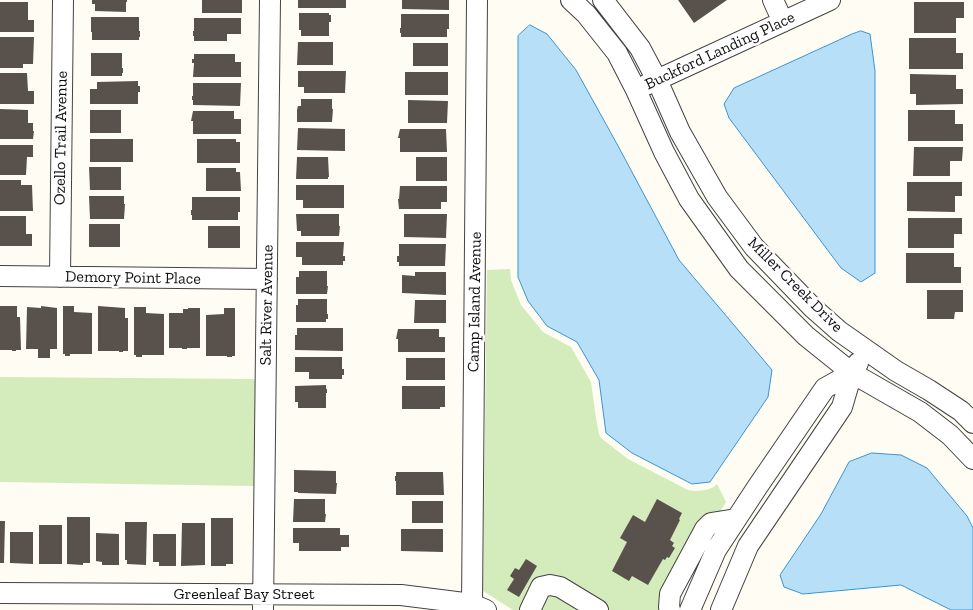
<!DOCTYPE html>
<style>
body{margin:0}
canvas{display:block;background:#fffdf3}
</style>
<canvas width="973" height="610"></canvas>
<script>
const context = document.querySelector('canvas').getContext('2d');
context.lineJoin = 'round';
function fill(path, color) { context.fillStyle = color; context.fill(path, 'evenodd'); }
function strokePath(path, color, width, dash) { context.strokeStyle = color; context.lineWidth = width; context.lineCap = dash ? 'butt' : 'round'; context.setLineDash(dash || []); context.stroke(path); }
function label(font, color, halo, rows, align = 'center') {
  context.font = font + ' "Zilla Slab",serif'; context.lineWidth = 5; context.setLineDash([]); context.textBaseline = 'middle'; context.strokeStyle = halo; context.fillStyle = color; for (const [text, x, y, turn = 0] of rows) {
    context.save(); context.translate(x, y); context.rotate((+turn || 0) * Math.PI / 180); context.textAlign = isNaN(turn) ? turn : align; if (halo) context.strokeText(text, 0, 0); context.fillText(text, 0, 0); context.restore();
  }
}
fill(new Path2D(`
 M510,269l1,11 10,25 22,27 28,15 20,35 5,36 3,16 2,4 27,21 60,31c9,2 23,1 29,-6l9,18 -64,108h-149l-30,-19 4,-321z
 M0,377l257,2 -2,107 -255,-4z`), '#d4ebbb');
const water = new Path2D(`
 M530,25l17,9 29,36 41,74 62,116 93,110 -4,27 -58,85 -18,2 -60,-31 -26,-20 -7,-53 -22,-38 -30,-16 -19,-25 -10,-24v-241z
 M861,31l9,3 5,37v202l-14,9 -20,-14 -112,-150 -5,-14 10,-16 118,-54z
 M872,453l29,2 26,13 40,48 6,12v82h-22l-50,-25 -98,9 -19,-7 -4,-12 41,-61 28,-52z`);
fill(water, '#b7dff7');
strokePath(water, '#3c94d0', 1);
fill(new Path2D(`
 M92,0h35v2h-1v10l-31,-1v-7h-3z
 M202,0h40v13h-40z
 M298,0h48v8h-48z
 M402,0h47v10l-47,-1z
 M678,0h49l-33,23z
 M0,2h28v18h6v12h-34z
 M914,2h50v16h-8v15h-42z
 M299,13h30v2h2v7h-2v14h-28v-6h-2z
 M401,14h48v15h-2v8h-46v-4h-1v-5h1z
 M91,17h48v14h1v6h-1v3h-47v-8h-1z
 M194,18h47v16h-14v7h-33v-5h-1v-5h1z
 M0,37h34l-1,27h-10v4h-23z
 M909,38h47v15h7v16h-54z
 M298,42h35v23h-36z
 M413,43h35v23h-35z
 M91,53h31v15h1v5h-1v3h-31z
 M194,54h41v8h6v15h-48l1,-14h-2v-4h2z
 M298,71h48l-1,22h-41v-6h-6z
 M405,72h43v23h-43z
 M0,73h27l1,18h6v13h-34z
 M910,74l46,1v14h7v15l-47,1v-11h-6z
 M138,81v5h2v6h-2v12h-48v-15h7v-7z
 M193,83h48l-1,23 -47,-1v-5h-1v-4h1z
 M301,99h31v10h1l-1,13h-35v-12l1,-4h3z
 M408,100l40,1 -1,22h-39z
 M0,109l28,1v13h5v8h1l-1,8h-33z
 M90,110h31v23h-31z
 M908,110h47v14h8v17h-55z
 M193,111h41v8h7v15h-48v-13h-2z
 M298,128l47,1v22l-48,-1z
 M400,129h46l1,23h-47v-14h-2z
 M90,139h43v23h-43z
 M197,139h39v3h4v21h-43z
 M0,145h33v12h-6l-1,18h-26z
 M914,147h49l-1,14h-12v15h-37z
 M297,157h31l1,20h-1v2h-32z
 M416,157h31v24h-31z
 M89,167h32v23h-31z
 M206,168h30v4h4l1,19h-35z
 M0,180h21v5h11l1,26h-33z
 M907,182h55v14h-7v16l-48,-1z
 M296,185h48v23h-41v-8h-7z
 M400,186h47v16h-6v7h-42l-1,-10h1z
 M89,196h35v8h1l-1,15h-34z
 M192,197h48v15h-2v8h-46v-5h-1v-5h1z
 M296,214h43v12h1l-1,10h-38v-5h-4z
 M404,214h43l-1,24 -42,-1z
 M0,216h26v18h6v12h-32z
 M908,218h54v16h-8v14h-46z
 M89,224h31v23h-31z
 M208,226h32v22h-32z
 M296,242h48l-1,14h2v5h-2v4h-41v-8h-6z
 M399,244h47l-1,22h-46v-4h-2v-6h2z
 M906,253h48v14h7v16h-55z
 M299,271h28v15h1l-1,8h-31v-17h3z
 M415,272h31v23l-44,-2v-18l13,1z
 M927,290h36v22h-8l-1,7h-27z
 M298,299h29v15h1v5h-2v3h-30v-17h2z
 M415,300h31v23h-32z
 M0,306h17v11h3l1,33h-5v1h-4v-1h-12z
 M41,306l16,2v41h-7v9h-12v-9h-12l1,-42 14,1z
 M63,306h11v6l18,1v41h-22v2h-5v-2h-2z
 M98,306l27,2v10h3v33h-5v1h-4v-1h-21z
 M134,307h12v6l18,1v41h-22v2h-6v-2h-2z
 M188,308h12v40h-13v1h-5v-1h-13v-35h14v-4h5z
 M224,308h11v48h-3v1h-5v-1h-21v-41l18,-1z
 M297,328h46v23l-48,-1v-15h2z
 M398,329h41v8h6v15h-47v-13h-2z
 M295,357h47v12h2v6h-2v4h-33v-7h-14z
 M406,358h39v22h-39z
 M326,385v4h1v4h-1v15h-28v-6h-3v-16z
 M402,386h43v21h-5v2h-38z
 M294,470l42,1v12h1l-1,11 -38,-1v-1h-4z
 M396,472h47l1,23h-48v-14h-1v-5h1z
 M294,499h31v15h1l-1,8h-32z
 M657,499l25,14 -3,6 1,1 -10,20 4,3 -2,3 3,2 -6,10 -2,-1 -2,3 -2,-1 -15,26 -16,-9 -3,5 -17,-10 15,-29 -7,-4 13,-23 12,7z
 M412,501h31v22h-31z
 M67,517h23v46h-7v2l-16,-1z
 M211,518h22v46h-7v2h-15z
 M0,521h5l-1,42h-4z
 M125,522h22l-1,43 -19,-1v-4h-2z
 M182,523h23v42l-24,1z
 M39,525h23v39h-23z
 M293,528h47v7h9v12h-8v4h-42v-8h-6z
 M401,529h42v23l-42,-1z
 M10,532h23v32l-23,-1z
 M96,533l23,1v31h-17v-3l-6,-1z
 M153,534h23v32h-17v-4h-6z
 M526,559l11,7 -18,31 -12,-7 7,-11 -4,-3 5,-8 4,2z`), '#59514c');
const minor = new Path2D(`
 M571,0l15,14 31,39 19,37 28,62 25,47 50,70 67,67 46,37 68,39 30,23 23,24
 M603,0l37,48 17,32 23,52 37,65 37,50 59,61 26,23 57,40 33,19 32,21 12,12
 M773,0l10,22
 M646,85l184,-85
 M0,276l267,3
 M60,277l3,-277
 M0,593l401,2 71,9 14,6
 M472,604l5,-604
 M263,610l7,-610
 M530,610l11,-23 9,-2 10,2 38,23
 M670,610l-1,-3 1,-13 35,-65 6,-6 25,-4
 M690,610l26,-60 42,-64 67,-98 27,-15
 M721,610l27,-64 94,-139 10,-34 6,-10`);
strokePath(minor, '#434343', 22);
strokePath(minor, '#fff', 20);
label('16px', '#101010', '#fff', [
 ["Buckford Landing Place",720,51,-25],
 ["Ozello Trail Avenue",61,138,-89],
 ["Demory Point Place",133,278,1],
 ["Miller Creek Drive",795,285,45],
 ["Camp Island Avenue",475,302,-89],
 ["Salt River Avenue",267,305,-89],
 ["Greenleaf Bay Street",244,594]
]);
</script>
